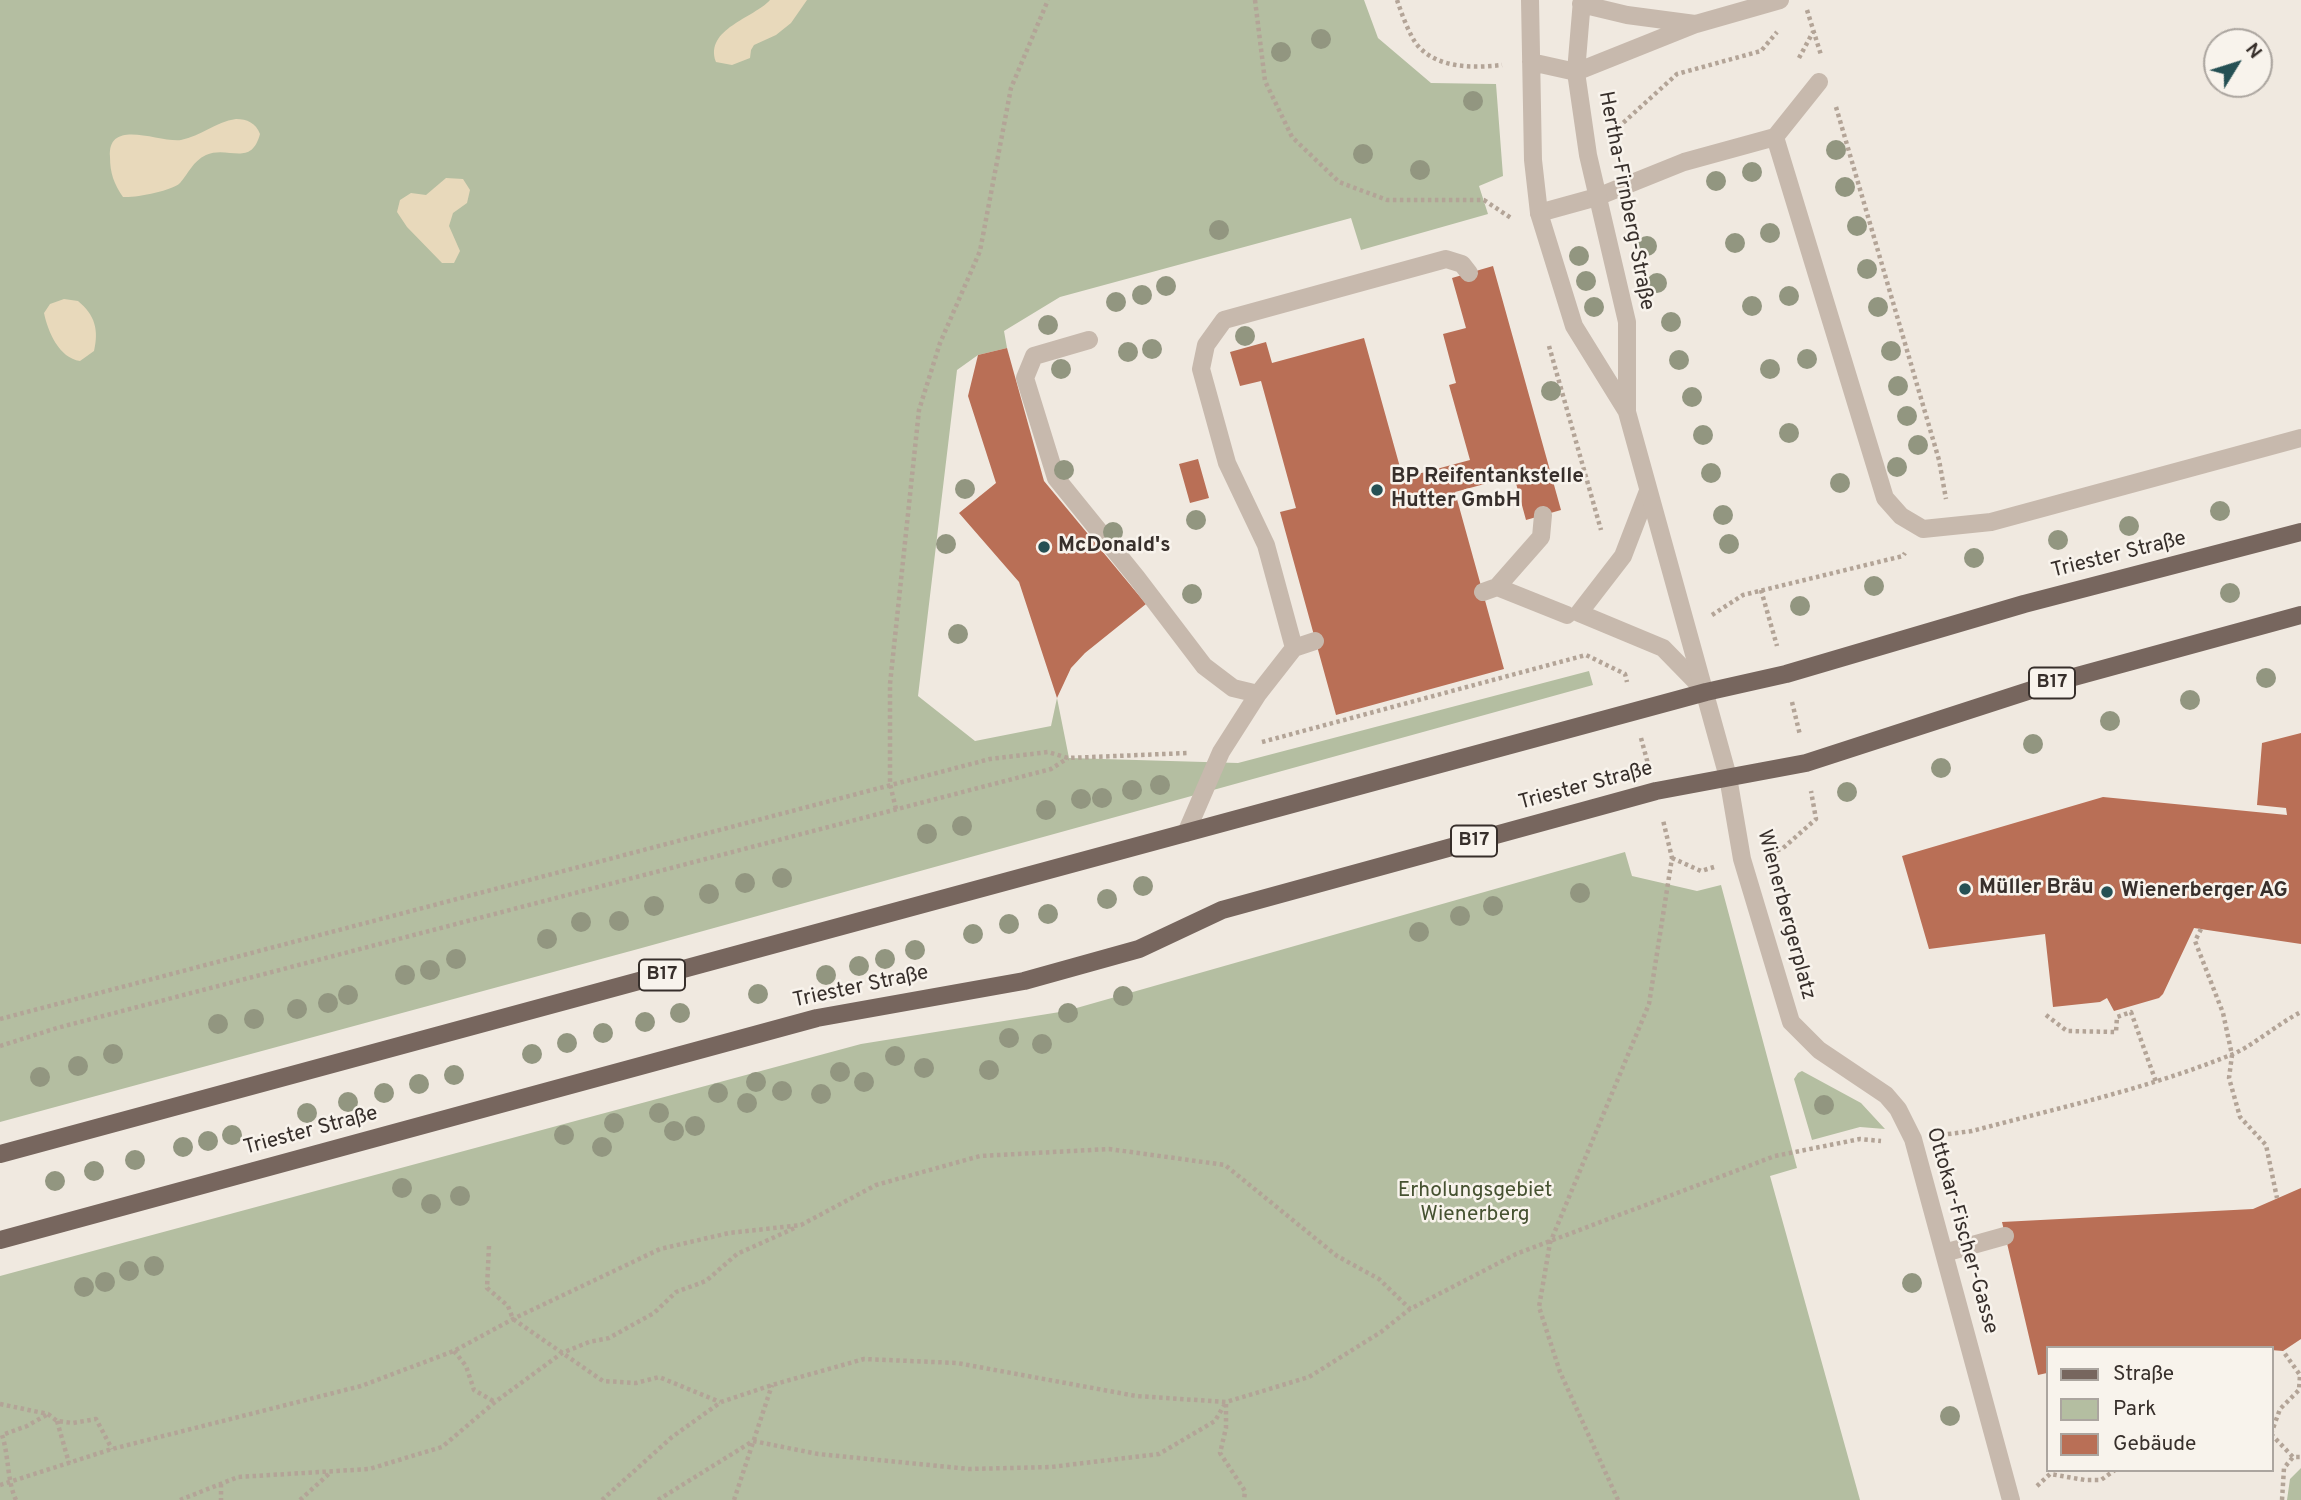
<!DOCTYPE html>
<meta charset="utf-8">
<style>
body{margin:0}
#map{position:relative;width:2301px;height:1500px;overflow:hidden;background:#f0e9e0;font-family:Overpass,sans-serif}
canvas{display:block}
.legend{position:absolute;left:2046px;top:1346px;width:228px;height:126px;box-sizing:border-box;background:#f8f3ec;border:2px solid #aba59f;margin:0;padding:9px 12px;list-style:none;font-size:21px;color:#372f2b}
.legend li{display:flex;align-items:center;gap:14px;height:35px}
.legend b{width:35px;border:2px solid #aba59f}
.north{position:absolute;left:2203px;top:28px;width:70px;height:70px;box-sizing:border-box;background:#f8f3ec;border:2px solid #aba59f;border-radius:50%;rotate:52deg;font-size:19px;font-weight:700;line-height:28px;text-align:center;color:#372f2b}
.north::after{content:'';display:block;margin:auto;width:24px;height:32px;background:#255054;clip-path:polygon(50% 0,100% 100%,50% 72%,0 100%)}
</style>
<div id="map">
<canvas width="2301" height="1500"></canvas>
<ul class="legend">
<li><b style="height:9px;background:#77665e"></b>Straße</li>
<li><b style="height:19px;background:#b4bea1"></b>Park</li>
<li><b style="height:19px;background:#b96f56"></b>Gebäude</li>
</ul>
<div class="north">N</div>
</div>
<script>
const context = document.querySelector('canvas').getContext('2d');
context.lineJoin = 'round';
function fill(path, color) { context.fillStyle = color; context.fill(path, 'evenodd'); }
function strokePath(path, color, width, dash) { context.strokeStyle = color; context.lineWidth = width; context.lineCap = dash ? 'butt' : 'round'; context.setLineDash(dash || []); context.stroke(path); }
function label(font, color, halo, rows, align = 'center') {
  context.font = font + ' Overpass,sans-serif'; context.lineWidth = 5; context.setLineDash([]); context.textBaseline = 'middle'; context.strokeStyle = halo; context.fillStyle = color; for (const [text, x, y, turn = 0] of rows) {
    context.save(); context.translate(x, y); context.rotate((+turn || 0) * Math.PI / 180); context.textAlign = isNaN(turn) ? turn : align; if (halo) context.strokeText(text, 0, 0); context.fillText(text, 0, 0); context.restore();
  }
}
fill(new Path2D(`
 M0,0h1364l14,38 53,45 65,1 7,92 -24,10 9,28 -127,36 -10,-32 -291,79 -56,34 3,17 -29,7 -21,15 -39,326 57,45 76,-15 6,-28 12,60 169,5 351,-92 4,14 -955,264 -638,173z
 M1625,852l7,24 65,15 24,-6 76,283 -27,8 90,324h-1860v-224l861,-232 205,-33z
 M1802,1071l59,32 24,26 -25,-2 -48,13 -18,-61 4,-6z
 M2301,1468v32h-14l3,-21z`), '#b4bea1');
fill(new Path2D(`
 M770,0h37l-16,23 -15,12 -22,10 -3,5 -1,8 -18,7 -16,-3c-12,-33 38,-44 54,-62z
 M236,119c11,0 20,4 24,15 -9,34 -32,11 -54,21 -13,6 -18,19 -26,28 -8,8 -45,15 -57,14 -9,-13 -13,-24 -13,-40 -3,-40 50,-14 71,-17 20,-4 34,-18 55,-21z
 M446,178l17,1 7,11 -3,13 -14,10 -4,13 11,25 -6,12h-12l-35,-36 -10,-15 3,-12 11,-7 15,2z
 M64,299l14,2c17,14 21,29 16,50l-14,10c-21,-3 -32,-29 -36,-48l6,-9z`), '#e8d9bb');
fill(new Path2D(`
 M1493,266l68,244 -35,10 -12,-44 -59,16 49,177 -168,46 -56,-203 16,-4 -35,-127 -21,5 -10,-34 36,-10 6,21 92,-25 39,140 67,-18 -21,-75 7,-2 -13,-49 23,-6 -14,-50z
 M1007,348l37,133 102,123 -61,49 -14,15 -14,30 -38,-116 -60,-69 37,-30 -28,-87 10,-41z
 M1198,459l11,39 -19,5 -11,-39z
 M2301,733v211l-107,-16 -31,66 -4,4 -45,13 -7,-13 -7,4 -47,5 -8,-73 -116,15 -27,-93 201,-59 184,18 -1,-7 -29,-3 5,-62z
 M2301,1188v151l-18,12 -12,-1v-2l-14,-1 -210,1v25l-9,2 -36,-153 251,-13z`), '#b96f56');
strokePath(new Path2D(`
 M1255,0l10,81 27,56 47,45 48,18h97l27,18
 M1397,0c4,12 13,37 21,46 21,23 56,22 84,19
 M1807,10l14,45
 M1799,58l14,-26
 M1836,107l103,353 7,39
 M1613,132l64,-58 84,-23 16,-19
 M1549,346l52,184
 M1761,590l16,56
 M1712,615l31,-20 160,-39 2,-3
 M1792,702l8,33
 M1641,738l7,26
 M1262,742l324,-87 39,19 2,8
 M896,809l-6,-25v-100l29,-274 21,-67 40,-92 31,-163 37,-88
 M1770,852l12,-3 34,-30 -5,-28
 M1672,858l29,13 13,-4
 M2201,929l-6,12 28,72 9,42 -3,23 11,39 26,28 11,53
 M2046,1015l21,16 49,1 1,-15 14,-5 25,70
 M0,1019l990,-260 58,-7 20,6 120,-5
 M0,1046l57,-18 994,-259 17,-11
 M1941,1135l31,-4c86,-23 174,-42 256,-75 23,-8 49,-32 73,-44
 M489,1246l-2,42 21,18 5,13 90,62 33,2 23,-6 61,25
 M454,1351l12,15 8,24 21,12
 M0,1404l48,10 9,7 16,2 23,-4 16,30
 M1226,1404v24l-6,25 25,38 -1,9
 M57,1421l12,42
 M2271,1434l9,-25 19,-19 1,-15 -17,-24
 M2271,1434l22,23h8
 M221,1484v16
 M0,1485l112,-36 249,-63 93,-35 59,-32 147,-70 69,-16 72,-8 75,-40 104,-29 129,-7 116,16 112,91 42,23 31,30
 M2037,1486l13,-12 35,6h16l14,-10
 M16,1500c-9,-19 -7,-44 -14,-65l25,-9 21,-12
 M180,1500l58,-23 131,-8 73,-22 53,-45 67,-49 27,-11 20,-4 45,-25 22,-21 30,-11 31,-27 60,-27
 M300,1500l31,-28
 M602,1500l70,-63 49,-35 51,-17 92,-26 93,4 179,33 90,6 83,-25 72,-45 29,-23 106,-55 259,-98 85,-17 21,2
 M658,1500l95,-59 65,13 151,15 82,-2 108,-13 56,-33 11,-19
 M734,1500l38,-115
 M1618,1500l-58,-128 -21,-65 11,-64 99,-239 23,-146 -9,-38
 M2282,1500l2,-32 9,-11`), '#b3a497', 4.5, [3.5, 3.5]);
strokePath(new Path2D(`
 M1775,137l44,-55
 M1539,213l58,-16 87,-35 91,-25 110,361 16,18 22,13 68,-7 310,-84
 M1089,340l-55,16 -9,22 31,100 81,100 67,88 29,22 25,6
 M1648,491l-25,65 -44,57 84,35 43,44
 M1497,587l70,28
 M1483,592l14,-5 44,-50 2,-22
 M1294,648l-28,-103 -39,-82 -26,-94 5,-24 18,-25 222,-61 16,5 7,9
 M1728,777l14,82 49,163 28,28 67,45 12,14 15,30 98,361
 M1186,833l35,-81 37,-58 36,-46 21,-7
 M1944,1253l61,-17`), '#c7b9ad', 18);
strokePath(new Path2D(`
 M1530,0l3,160 6,53 35,113 52,84
 M1582,0l-6,72 12,83 39,167v90l101,365
 M1581,4l46,11 68,9
 M1531,62l45,10 120,-48 84,-24`), '#c7b9ad', 18);
strokePath(new Path2D(`
 M0,1154l1706,-462 80,-18 238,-70 277,-72
 M0,1240l817,-222 207,-37 115,-32 83,-39 434,-119 150,-28 253,-82 242,-66`), '#77665e', 18);
context.fillStyle = '#929680';
for (const [x, y] of [
 [1321,39],
 [1281,52],
 [1473,101],
 [1836,150],
 [1363,154],
 [1420,170],
 [1752,172],
 [1716,181],
 [1845,187],
 [1857,226],
 [1219,230],
 [1770,233],
 [1735,243],
 [1647,246],
 [1579,256],
 [1867,269],
 [1586,281],
 [1657,283],
 [1166,286],
 [1142,295],
 [1789,296],
 [1116,302],
 [1752,306],
 [1594,307],
 [1878,307],
 [1671,322],
 [1048,325],
 [1245,336],
 [1152,349],
 [1891,351],
 [1128,352],
 [1807,359],
 [1679,360],
 [1061,369],
 [1770,369],
 [1898,386],
 [1551,391],
 [1692,397],
 [1907,416],
 [1789,433],
 [1703,435],
 [1918,445],
 [1897,467],
 [1064,470],
 [1711,473],
 [1840,483],
 [965,489],
 [2220,511],
 [1723,515],
 [1196,520],
 [2129,526],
 [1113,532],
 [2058,540],
 [946,544],
 [1729,544],
 [1974,558],
 [1874,586],
 [2230,593],
 [1192,594],
 [1800,606],
 [958,634],
 [2266,678],
 [2190,700],
 [2110,721],
 [2033,744],
 [1941,768],
 [1160,785],
 [1132,790],
 [1847,792],
 [1102,798],
 [1081,799],
 [1046,810],
 [962,826],
 [927,834],
 [782,878],
 [745,883],
 [1143,886],
 [1580,893],
 [709,894],
 [1107,899],
 [654,906],
 [1493,906],
 [1048,914],
 [1460,916],
 [619,921],
 [581,922],
 [1009,924],
 [1419,932],
 [973,934],
 [547,939],
 [915,950],
 [456,959],
 [885,959],
 [859,966],
 [430,970],
 [405,975],
 [826,975],
 [758,994],
 [348,995],
 [1123,996],
 [328,1003],
 [297,1009],
 [680,1013],
 [1068,1013],
 [254,1019],
 [645,1022],
 [218,1024],
 [603,1033],
 [1009,1038],
 [567,1043],
 [1042,1044],
 [113,1054],
 [532,1054],
 [895,1056],
 [78,1066],
 [924,1068],
 [989,1070],
 [840,1072],
 [454,1075],
 [40,1077],
 [756,1082],
 [864,1082],
 [419,1084],
 [782,1091],
 [384,1093],
 [718,1093],
 [821,1094],
 [348,1102],
 [747,1103],
 [1824,1105],
 [307,1113],
 [659,1113],
 [614,1123],
 [695,1126],
 [674,1131],
 [232,1135],
 [564,1135],
 [208,1141],
 [183,1147],
 [602,1147],
 [135,1160],
 [94,1171],
 [55,1181],
 [402,1188],
 [460,1196],
 [431,1204],
 [154,1266],
 [129,1271],
 [105,1282],
 [1912,1283],
 [84,1287],
 [1950,1416]
]) { context.beginPath(); context.arc(x, y, 10, 0, 2 * Math.PI); context.fill(); }
for (const [x, y, r, color] of [
 [1377,490,7,"#255054"],
 [1044,547,7,"#255054"],
 [1965,889,7,"#255054"],
 [2107,892,7,"#255054"]
]) { const dot = new Path2D(); dot.arc(x, y, r, 0, 2 * Math.PI); context.fillStyle = color; context.fill(dot); strokePath(dot, '#f8f3ec', 2.5); }
for (const [x, y, w] of [
 [2052,683,46],
 [1474,841,46],
 [662,975,46]
]) { const box = new Path2D(); box.roundRect(x - w / 2, y - 15.5, w, 31, 5); context.fillStyle = '#f8f3ec'; context.fill(box); strokePath(box, '#372f2b', 2); }
label('bold 19px', '#372f2b', null, [
 ["B17",2052,683],
 ["B17",1474,841],
 ["B17",662,975]
]);
label('21px', '#372f2b', '#f8f3ec', [
 ["Hertha-Firnberg-Straße",1625,201,79],
 ["Triester Straße",2119,556,-14],
 ["Triester Straße",1586,787,-15],
 ["Wienerbergerplatz",1785,915,75],
 ["Triester Straße",861,988,-12],
 ["Triester Straße",311,1132,-15],
 ["Ottokar-Fischer-Gasse",1961,1231,74]
]);
label('bold 21px', '#372f2b', '#f8f3ec', [
 ["BP Reifentankstelle",1391,478],
 ["Hutter GmbH",1391,502],
 ["McDonald's",1058,547],
 ["Müller Bräu",1979,889],
 ["Wienerberger AG",2121,892]
], 'left');
label('21px', '#465231', '#f8f3ec', [
 ["Erholungsgebiet",1475,1192],
 ["Wienerberg",1475,1216]
]);
</script>
